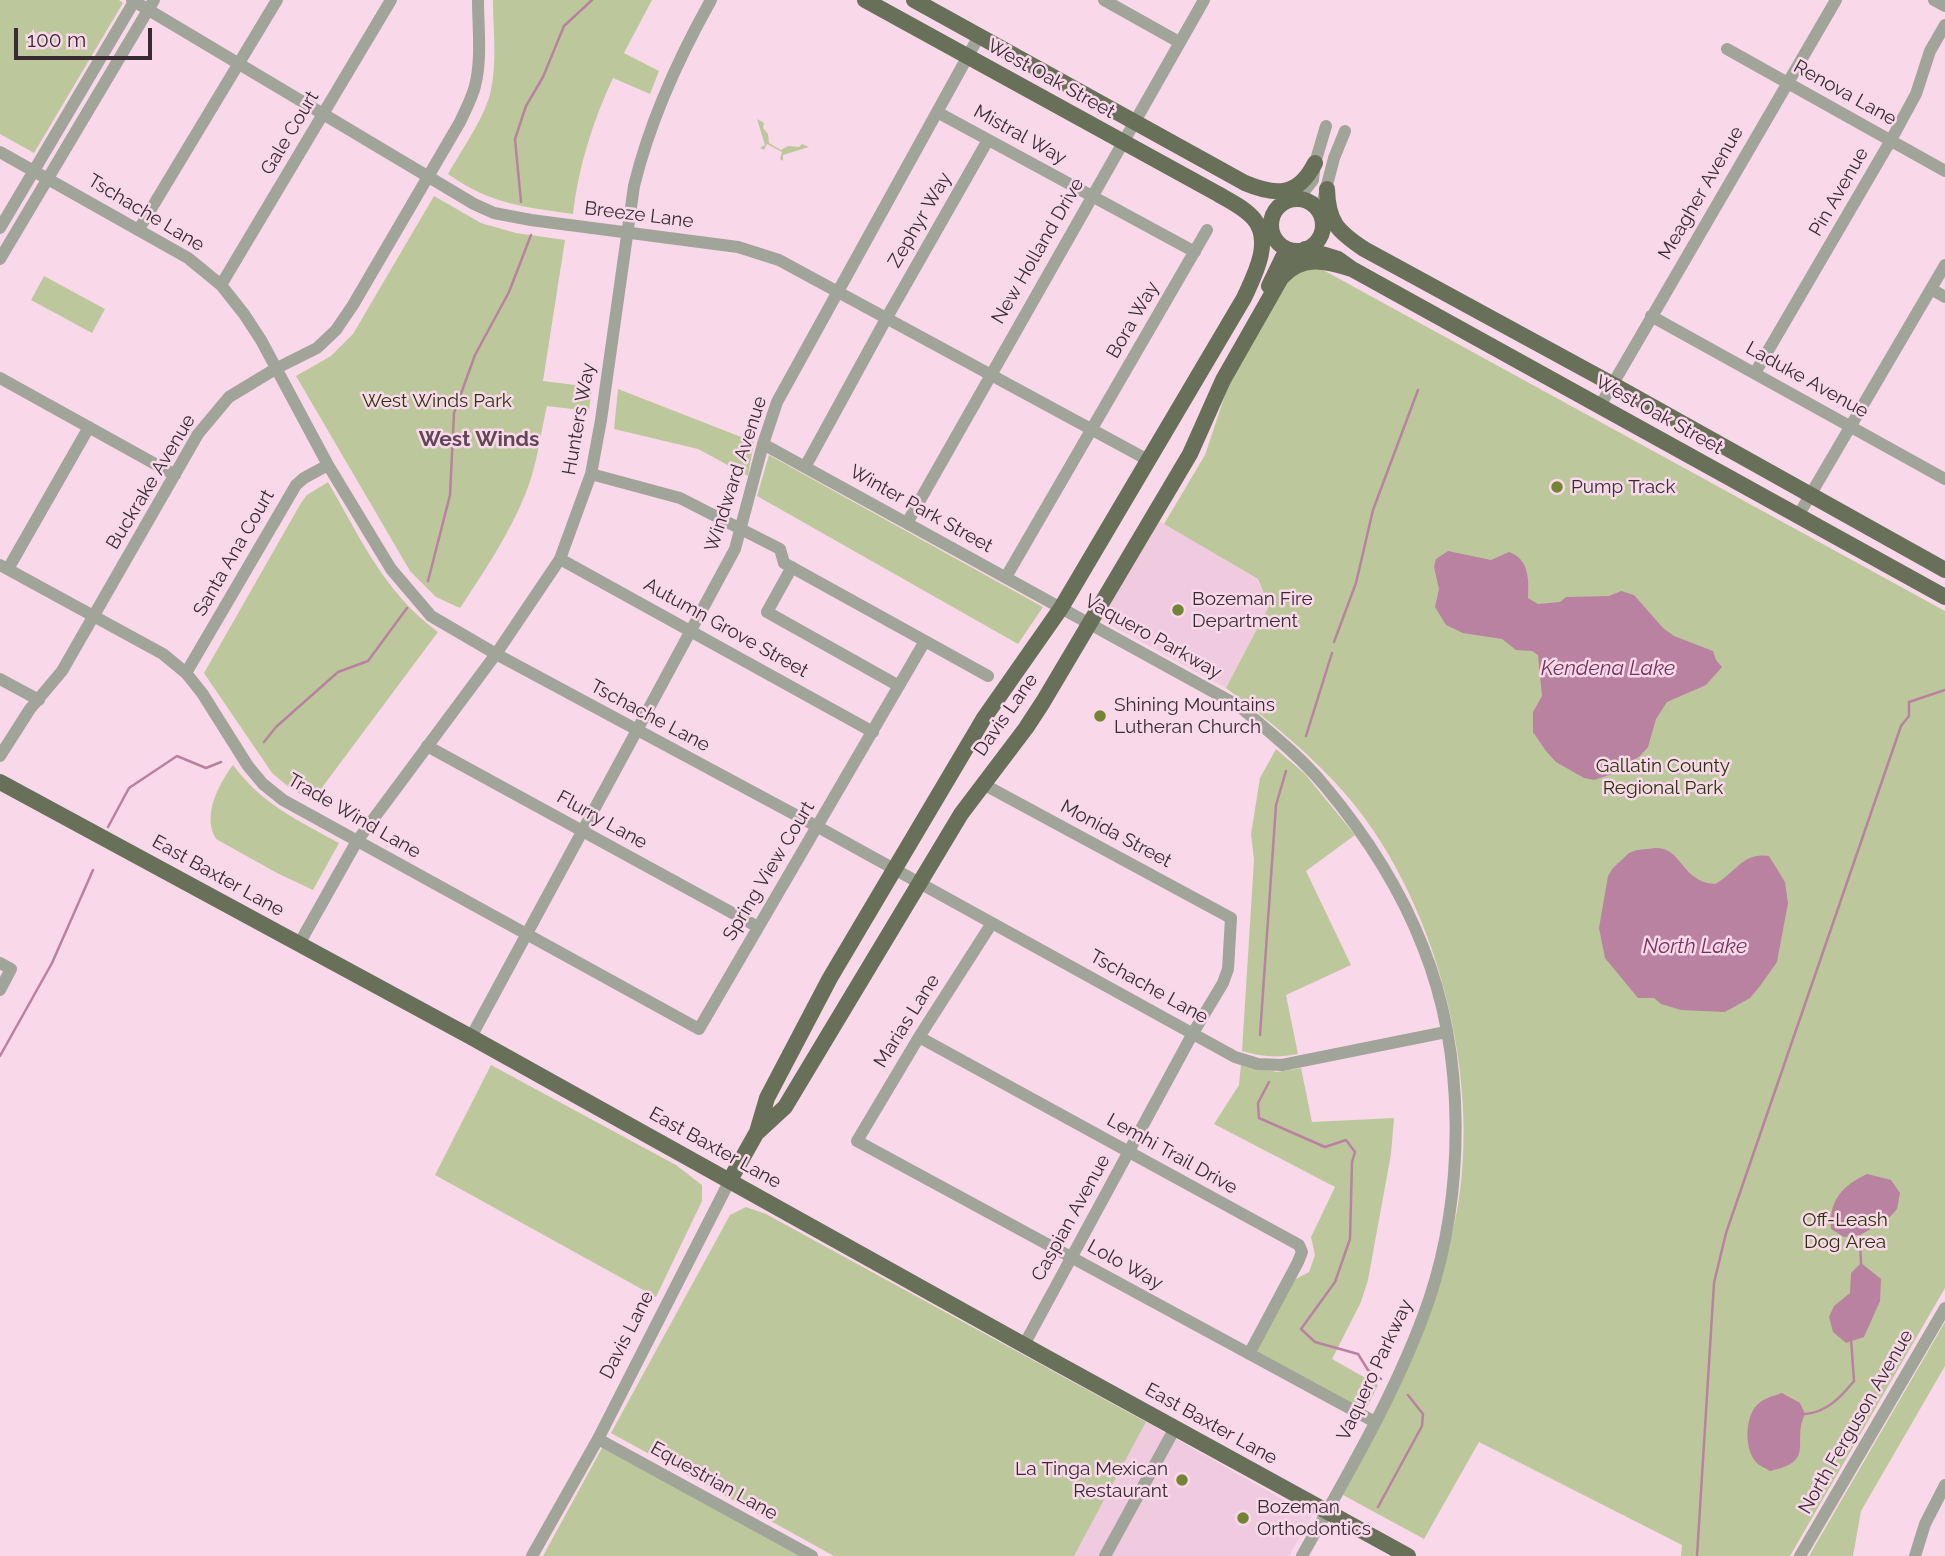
<!DOCTYPE html>
<style>
body{margin:0}
#map{position:relative;width:1945px;height:1556px;overflow:hidden;background:#f9d9e9;font-family:Raleway,sans-serif}
canvas{display:block}
.scale{position:absolute;left:14px;top:28px;width:138px;height:32px;box-sizing:border-box;border:4px solid #382c32;border-top:0;padding-left:9px;font-size:21px;line-height:24px;white-space:nowrap;color:#382c32;-webkit-text-stroke:5px #f9d9e9;paint-order:stroke}
</style>
<div id="map">
<canvas width="1945" height="1556"></canvas>
<div class="scale">100 m</div>
</div>
<script>
const context = document.querySelector('canvas').getContext('2d');
context.lineJoin = 'round';
function fill(path, color) { context.fillStyle = color; context.fill(path, 'evenodd'); }
function strokePath(path, color, width, dash) { context.strokeStyle = color; context.lineWidth = width; context.lineCap = dash ? 'butt' : 'round'; context.setLineDash(dash || []); context.stroke(path); }
function label(font, color, halo, rows, align = 'center') {
  context.font = font + ' Raleway,sans-serif'; context.lineWidth = 5; context.setLineDash([]); context.textBaseline = 'middle'; context.strokeStyle = halo; context.fillStyle = color; for (const [text, x, y, turn = 0] of rows) {
    context.save(); context.translate(x, y); context.rotate((+turn || 0) * Math.PI / 180); context.textAlign = isNaN(turn) ? turn : align; if (halo) context.strokeText(text, 0, 0); context.fillText(text, 0, 0); context.restore();
  }
}
fill(new Path2D(`
 M1158,520l99,59 12,27 -43,82 -126,-69z
 M1146,1422l166,94 -23,40h-215z`), '#f0cade');
fill(new Path2D(`
 M0,0h119l4,3 -89,150 -34,-19z
 M493,0h159l-28,53 35,18 -9,23 -37,-16c-20,43 -35,90 -40,136 -49,-7 -83,-10 -125,-40 14,-25 32,-49 41,-76 9,-31 4,-67 4,-98z
 M757,119l7,4 -1,5 5,6 1,9 12,7 7,-4 11,1 3,-3 7,3 -26,8v6l-3,-2 2,-7 -15,-8 -3,6 -4,-2 5,-3z
 M434,196l47,27 35,10 49,7 -22,141 49,6 -3,24 -42,-5c-7,29 -10,61 -22,89 -17,41 -41,77 -65,113l-24,-11 -26,-26 -114,-195 35,-20 22,-22z
 M1314,265l631,346v677l-155,268h-109l1,-11 -203,-103 -55,97 -81,-44c20,-39 42,-78 61,-118 8,-19 14,-40 21,-60 8,-25 18,-50 25,-75 39,-141 -8,-334 -102,-445 -36,-42 -78,-76 -122,-109l43,-82 -11,-27 -94,-55 41,-69 23,-69 60,-106z
 M44,276l61,33 -13,24 -61,-33z
 M618,389l136,53 -6,34 -50,-27 -84,-20z
 M769,455l274,152 -25,37 -261,-148z
 M328,482c33,57 56,110 110,150l-126,169 -22,-13 -18,-15 -68,-100 97,-170 6,-8z
 M1276,749l29,25 50,61 -49,36 45,94 -65,30 12,59c-21,4 -36,3 -56,-3l12,-191 -3,-26 9,-56z
 M233,765c29,39 64,55 106,78l-26,47 -36,-17 -61,-34c-14,-23 2,-54 17,-74z
 M1241,1064l36,8 24,-4 11,54 82,-4 -3,36 -23,126 -7,22 -29,57 46,26 -13,26 -111,-59 40,-72 15,-8 6,-17 -4,-18 24,-50 -121,-63 25,-39z
 M491,1065l185,100 26,20v16l-46,96 -221,-122z
 M746,1207l20,7 380,208 -72,134h-240l-223,-123 119,-218z
 M1945,1322v44l-84,145 -8,45h-44z
 M602,1448l200,108h-259z`), '#bcc89c');
fill(new Path2D(`
 M1448,551l43,9 18,-8c20,7 20,27 19,46l10,6 22,-2 6,-5 43,-1 12,-5 13,4 29,33 11,8 39,15 3,9 6,7 -16,18 -39,17 -11,17 -8,28 -8,9 -25,17 -21,7 -10,-2 -28,-16 -10,-11 -13,-19v-20l9,-16 -4,-41 -6,-4 -16,-1 -14,-11 -39,-6 -17,-8 -11,-18 4,-18 -5,-22 2,-8z
 M1656,848c26,-1 25,34 59,36 22,-12 27,-32 54,-28l16,26 3,21 -11,59 -17,24 -10,12 -25,14 -44,-2 -20,-6 -7,-6h-16l-33,-40 -6,-30 9,-52 5,-8 16,-15 8,-3z
 M1867,1174l24,6 9,13 -3,16 -9,10 -28,16 -16,2 -13,-8c-2,-29 11,-43 36,-55z
 M1861,1263l20,16 -1,22 -16,36 -18,6 -13,-11 -4,-15 5,-11 16,-13 1,-20z
 M1782,1393l18,10 5,11c-14,29 12,47 -35,57 -4,-3 -11,-5 -14,-9 -12,-13 -11,-45 1,-57 7,-7 16,-9 25,-12z`), '#b982a0');
strokePath(new Path2D(`
 M521,202l-6,-63 11,-33 17,-29 21,-51 28,-26
 M428,581l22,-86 4,-82 21,-58 34,-63 22,-57
 M1334,642l22,-59 17,-73 45,-120
 M1306,736l26,-83
 M264,742l12,-15 62,-55 30,-11 39,-53
 M108,827l21,-39 48,-32 29,12 15,-6
 M1260,1035l16,-230 10,-34
 M0,1056l52,-93 41,-93
 M1269,1082l-11,21 1,15 66,29 21,-7 9,12 -3,10 -2,77 -15,43 -34,47 14,13 43,12 10,16 13,9
 M1860,1235l1,30
 M1805,1414c22,-2 35,-16 49,-33l-3,-42
 M1378,1507l44,-81 1,-12 -15,-19
 M1697,1556l17,-273 12,-50 175,-507 8,-10v-14l36,-12`), '#b982a0', 2.5);
strokePath(new Path2D(`
 M132,0l342,204 20,9 37,7 207,27 41,13 369,200
 M1104,0l75,42
 M1934,0l11,6
 M1727,49l218,122
 M937,112l258,140
 M0,152l188,106 33,27 23,29 17,26 67,125 63,104 40,47 65,38 322,173 417,230 23,7 24,1 164,-33
 M1298,199l15,-19 2,-17 11,-37
 M1320,212l14,-54 11,-27
 M0,228l135,-228
 M139,229l138,-229
 M0,259l154,-259
 M221,285l170,-285
 M1931,289l14,8
 M1651,316l294,163
 M1755,373l136,-233 25,-46 14,-43 15,-26
 M0,378l175,97
 M1600,406l236,-406
 M763,444l476,262c29,25 60,49 85,79 41,49 76,103 99,162 43,107 42,245 6,353 -31,90 -81,173 -127,256
 M805,467l81,-148 102,-179
 M1798,516l147,-251
 M907,523l297,-523
 M560,559l313,173
 M0,565l163,89 23,19 16,20 46,73 15,18 20,16 416,229 226,-388 -141,-78 -4,-14 -100,-51 -89,-24
 M792,567l-25,45 132,74
 M8,569l81,-142
 M1006,577l201,-347
 M925,641l63,35
 M186,673l110,-188 8,-7 24,-13
 M0,679l39,21
 M427,746l331,181
 M0,756l30,-47 32,-38 136,-237 31,-37 48,-29 40,-20 19,-18 17,-25 107,-183c5,-11 12,-24 15,-36 7,-27 3,-59 3,-86
 M983,784l248,134 -3,51 -5,14 -30,50 -169,312
 M992,923l-73,114 -62,104 518,281
 M299,944l58,-103 139,-187 64,-95 31,-85 10,-54 33,-234c16,-66 44,-127 77,-186
 M0,963l11,6 -11,21
 M471,1037l264,-488 28,-105 14,-42 202,-366
 M919,1037l380,208 3,7 -4,10 -49,92
 M598,1439l214,117
 M532,1556l66,-117 132,-259
 M1105,1556l70,-128
 M1800,1556l145,-248
 M1915,1556l10,-32 20,-39`), '#a1a498', 12);
strokePath(new Path2D(`
 M914,0l331,183c31,13 53,14 70,-20
 M1327,189c1,33 10,42 37,60l248,135 333,186
 M1271 225a26 26 0 1 1 52 0a26 26 0 1 1-52 0Z
 M1305,249l33,10 14,10 593,328
 M1269,286l14,-29 14,-6
 M0,782l471,255 571,318 366,201
 M758,1132l27,-25 176,-293 65,-86 17,-26 147,-248 33,-74 58,-102c21,-24 45,-17 71,-9
 M730,1180l27,-48 10,-34 63,-120 154,-260 77,-110 183,-310c10,-22 29,-56 10,-79 -9,-11 -24,-18 -36,-25l-353,-194`), '#697059', 16);
for (const [x, y, r, color] of [
 [1557,487,7,"#738534"],
 [1178,610,7,"#738534"],
 [1100,716,7,"#738534"],
 [1182,1480,7,"#738534"],
 [1243,1518,7,"#738534"]
]) { const dot = new Path2D(); dot.arc(x, y, r, 0, 2 * Math.PI); context.fillStyle = color; context.fill(dot); strokePath(dot, '#f9d9e9', 2.5); }
label('19px', '#382c32', '#f9d9e9', [
 ["West Oak Street",1051,79,29],
 ["Renova Lane",1845,93,29],
 ["Gale Court",290,133,-59],
 ["Mistral Way",1020,135,29],
 ["Pin Avenue",1839,192,-60],
 ["Meagher Avenue",1701,193,-60],
 ["Tschache Lane",146,213,31],
 ["Breeze Lane",639,215,7],
 ["Zephyr Way",920,220,-60],
 ["New Holland Drive",1038,251,-60],
 ["Bora Way",1133,320,-60],
 ["Laduke Avenue",1807,380,29],
 ["West Oak Street",1659,415,29],
 ["Hunters Way",579,419,-80],
 ["Windward Avenue",736,474,-72],
 ["Buckrake Avenue",151,482,-59],
 ["Winter Park Street",921,509,29],
 ["Santa Ana Court",234,553,-60],
 ["Autumn Grove Street",726,628,29],
 ["Vaquero Parkway",1153,637,29],
 ["Davis Lane",1006,715,-55],
 ["Tschache Lane",650,716,28],
 ["Trade Wind Lane",354,816,30],
 ["Flurry Lane",602,820,29],
 ["Monida Street",1116,834,28],
 ["Spring View Court",769,871,-59],
 ["East Baxter Lane",218,876,29],
 ["Tschache Lane",1149,987,29],
 ["Marias Lane",907,1021,-58],
 ["East Baxter Lane",715,1148,29],
 ["Lemhi Trail Drive",1172,1154,29],
 ["Caspian Avenue",1071,1218,-61],
 ["Lolo Way",1125,1265,29],
 ["Davis Lane",627,1335,-63],
 ["Vaquero Parkway",1375,1370,-65],
 ["North Ferguson Avenue",1856,1422,-60],
 ["East Baxter Lane",1211,1424,29],
 ["Equestrian Lane",714,1481,29]
]);
label('19px', '#2b3408', '#f9d9e9', [
 ["West Winds Park",437,401],
 ["Gallatin County",1663,766],
 ["Regional Park",1663,788],
 ["Off-Leash",1845,1220],
 ["Dog Area",1845,1242]
]);
label('19px', '#382c32', '#f9d9e9', [
 ["Pump Track",1571,487],
 ["Bozeman Fire",1192,599],
 ["Department",1192,621],
 ["Shining Mountains",1114,705],
 ["Lutheran Church",1114,727],
 ["La Tinga Mexican",1168,1469,"right"],
 ["Restaurant",1168,1491,"right"],
 ["Bozeman",1257,1507],
 ["Orthodontics",1257,1529]
], 'left');
label('bold 21px', '#614755', '#f9d9e9', [
 ["West Winds",479,440]
]);
label('italic 21px', '#76325b', '#f9d9e9', [
 ["Kendena Lake",1608,669],
 ["North Lake",1695,947]
]);
</script>
